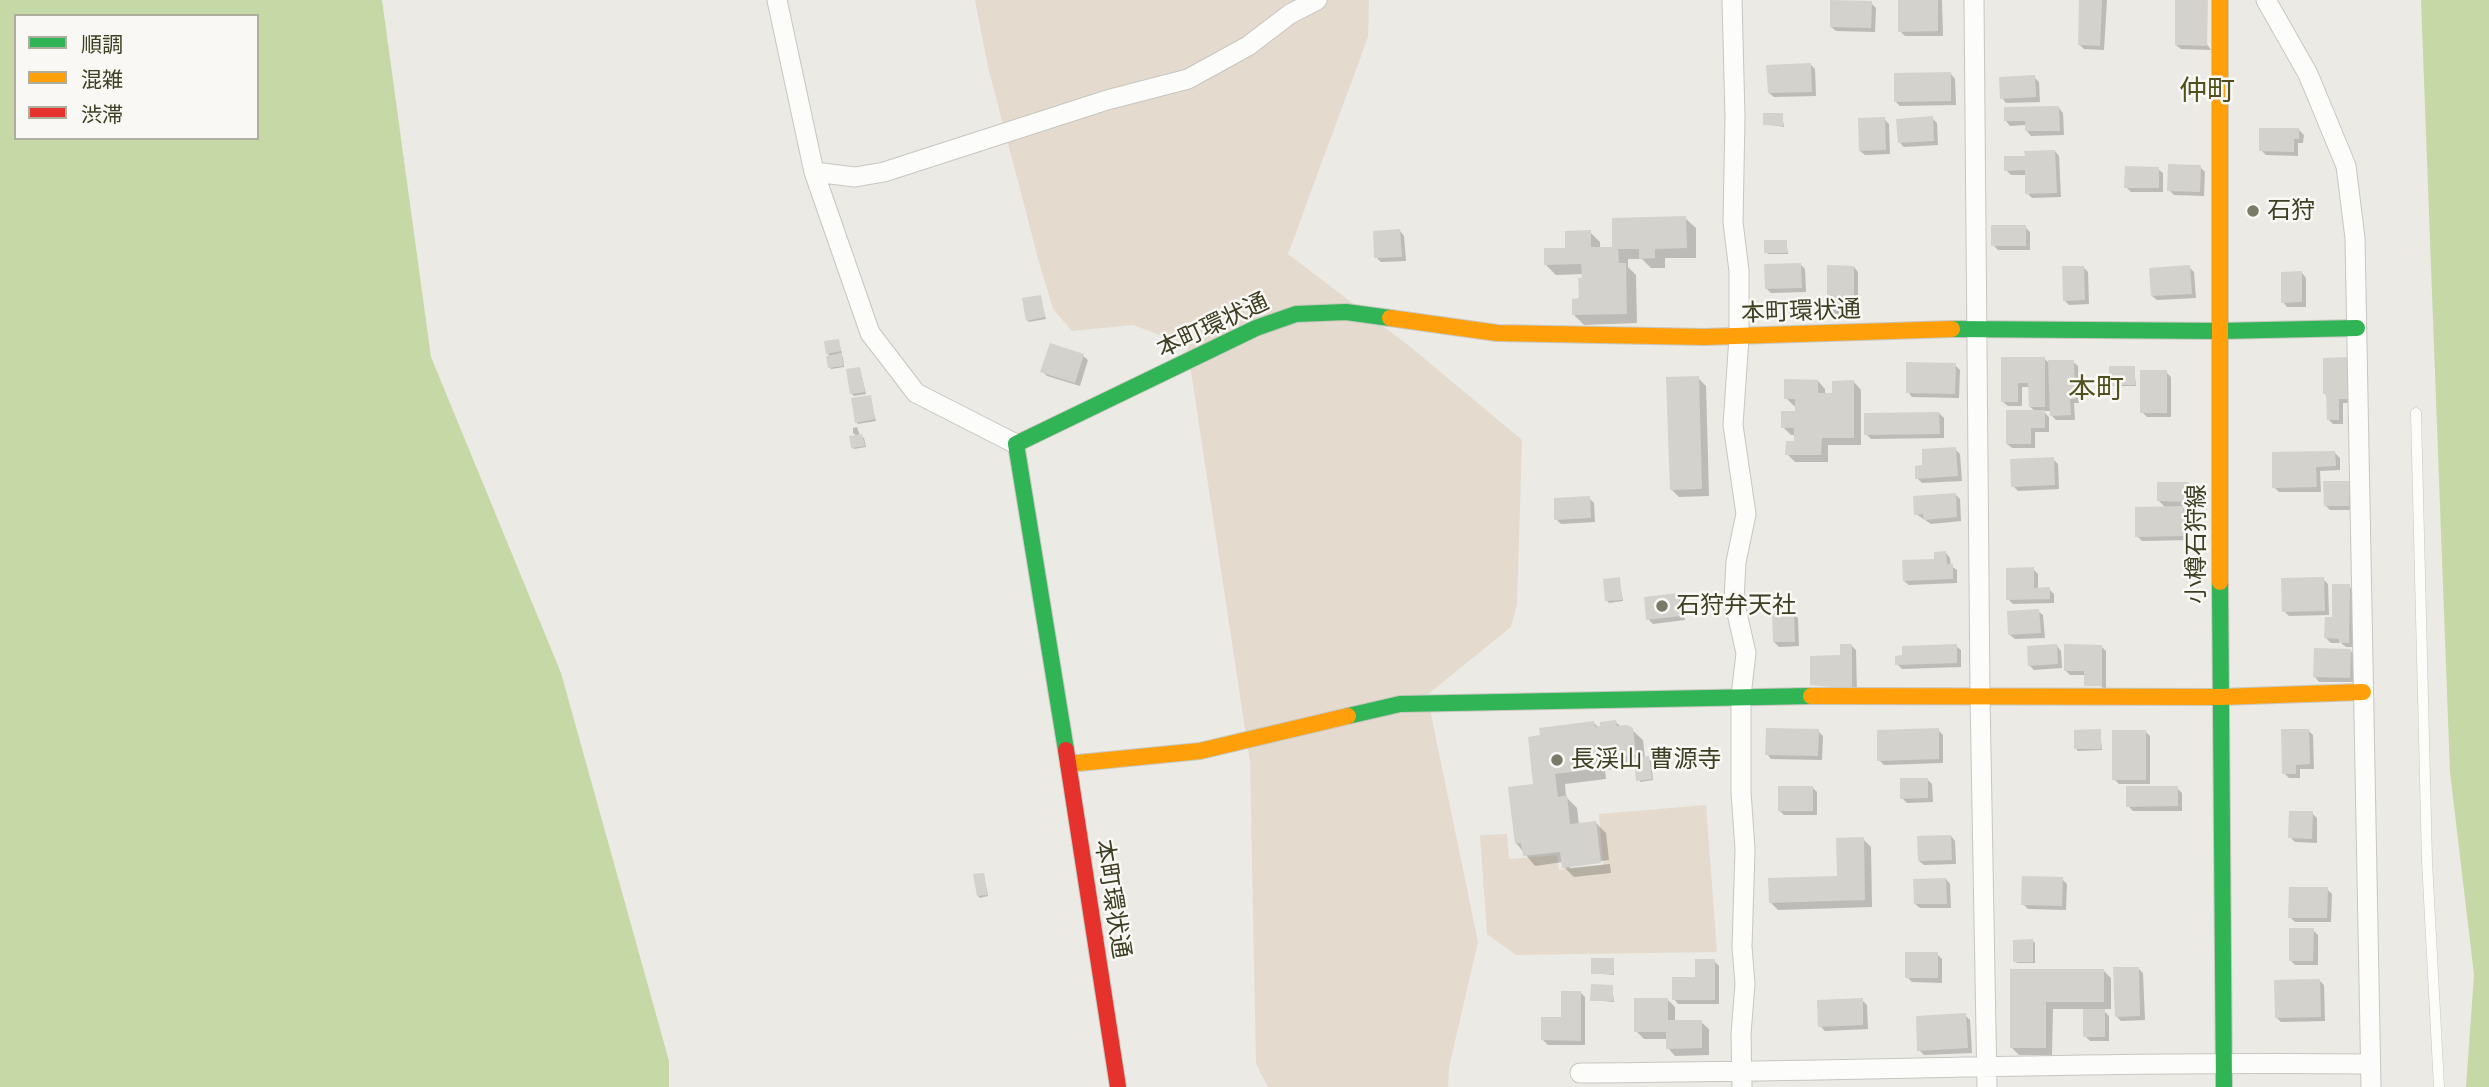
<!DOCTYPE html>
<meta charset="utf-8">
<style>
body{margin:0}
#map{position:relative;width:2489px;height:1087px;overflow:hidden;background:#ebeae5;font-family:"PT Sans","Noto Sans JP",sans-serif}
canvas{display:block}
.legend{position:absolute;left:14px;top:14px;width:245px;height:126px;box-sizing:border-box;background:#f9f8f4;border:2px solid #aeaea0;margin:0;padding:9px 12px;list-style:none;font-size:21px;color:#3e3e23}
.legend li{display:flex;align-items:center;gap:14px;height:35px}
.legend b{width:35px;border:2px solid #aeaea0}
</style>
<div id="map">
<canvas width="2489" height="1087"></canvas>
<ul class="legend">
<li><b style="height:9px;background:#30b455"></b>順調</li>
<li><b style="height:9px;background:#ff9f0a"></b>混雑</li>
<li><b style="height:9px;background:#e5322d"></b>渋滞</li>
</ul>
</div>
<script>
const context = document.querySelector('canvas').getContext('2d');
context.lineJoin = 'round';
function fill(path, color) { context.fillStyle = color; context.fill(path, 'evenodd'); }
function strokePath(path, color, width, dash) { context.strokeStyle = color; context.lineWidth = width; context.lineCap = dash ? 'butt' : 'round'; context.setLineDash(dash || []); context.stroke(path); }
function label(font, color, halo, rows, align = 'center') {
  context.font = font + ' "PT Sans","Noto Sans JP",sans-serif'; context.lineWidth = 5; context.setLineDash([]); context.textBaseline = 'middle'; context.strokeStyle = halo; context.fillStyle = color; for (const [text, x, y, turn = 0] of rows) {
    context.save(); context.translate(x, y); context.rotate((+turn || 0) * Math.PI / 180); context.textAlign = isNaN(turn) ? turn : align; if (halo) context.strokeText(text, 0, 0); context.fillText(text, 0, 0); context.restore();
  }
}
fill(new Path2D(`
 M975,0h394l-1,37 -80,217 120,91 114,95 -5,165 -6,22 -84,68 51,247 -29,125 -1,20h-180l-12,-23 -6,-302 -63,-417 -54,-20 -61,6 -19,-22 -14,-47 -51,-195z
 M1706,805l11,147 -201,3 -29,-21 -7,-99 27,-1 2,25 48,-4 2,15 44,-5 -4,-51z`), '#e4dbce');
fill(new Path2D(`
 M0,0h382l49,357 130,316 108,388v26h-669zM16,16h241v122h-241z
 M2421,0h68v1087h-23l8,-112 -24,-203z`), '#c5d8a6');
fill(new Path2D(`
 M1900,0h42l1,36h-38l-5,-5z
 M2081,0h26l-3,50 -20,-1 -5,-5z
 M2177,0l34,50 -30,-1 -5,-4z
 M1871,3l5,5 -1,24 -39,-1 -5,-4z
 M1810,64l5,5 1,27 -42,1 -5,-4z
 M1951,74l4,5 1,26 -56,1 -5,-5z
 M2034,77l5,5 1,20 -34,1 -4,-5z
 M2059,108l4,5 1,22 -33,1 -4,-5 -1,-6 -16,1 -4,-5z
 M1782,115l2,12 -19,-3z
 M1932,118l5,5 1,22 -34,2 -5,-5z
 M1884,119l5,5 1,30 -25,1 -5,-4z
 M2299,130l5,5 -1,8h-5v13l-32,-1 -5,-5z
 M2055,151l4,5 2,41 -29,1 -5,-5v-18h-16l-5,-5 20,-13z
 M2200,167l5,5 -1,24 -30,-1 -5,-5z
 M2158,169l5,4v19h-32l-5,-5z
 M1685,218l11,10v30h-31v10h-14l-9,-9h-14v8l8,8 1,48 -53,2 -10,-10 6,-15 3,-26 -27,1 -10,-10 44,-33 10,10v7h14z
 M2025,227l5,5v18h-32l-5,-5z
 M1400,231l4,5 2,25 -25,1 -5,-5z
 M1786,241l2,13h-20l-2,-2z
 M1800,264l5,5 1,23 -35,1 -5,-5z
 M1854,267l4,5v42h-25l-5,-5z
 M2083,267l5,5 1,32 -20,1 -5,-5z
 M2189,267l5,5 2,26 -39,2 -5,-4z
 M2302,273l4,5v29h-19l-4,-5z
 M1040,297l6,22 -17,3 -2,-2z
 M838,341l4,12h-3l4,4 1,10 -13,2 -1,-2 1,-10 -4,-4z
 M1083,356l5,4 -8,26 -33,-10 -5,-5z
 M2044,358l4,4h25l5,4 1,37h-5l1,17h-19l-5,-5v-4h-8l6,6v15h-14v16h-23l-5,-4 29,-32 -6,-5v-20h-8v19h-14l-5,-4v-43z
 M2324,360l29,43h-10v21h-10l-5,-5v-22l-3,-3z
 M1955,365l5,5 -1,28 -47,-1 -4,-5z
 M2134,368l2,18h-23l-2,-2z
 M860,369l6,25 -12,2 -2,-2z
 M2166,372l5,5v40h-24l-5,-5z
 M1698,378l8,8 3,110 -30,1 -8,-8z
 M1818,381l7,8v6h8l21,-13 7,8v55h-33v17h-33l-8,-8 9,-11v-8h-5l-8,-8 14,-14v-7h-3l-8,-8z
 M870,397l6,24 -18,3 -2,-2z
 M1939,413l5,5v20l-73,1 -5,-5z
 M857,427l3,9 4,2 2,9 -12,2 -2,-2 5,-11 -4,-3v-5z
 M1955,449l5,5 2,27 -40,2 -5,-5 7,-11z
 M2335,453l5,5v12l-20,1 1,21h-42l-5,-5z
 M2053,459l5,5 1,25 -41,2 -5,-5z
 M2348,483l5,5v22h-23l-5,-5z
 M2188,484l5,5v17h-12l7,6 1,28 -47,1 -5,-5 29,-28 -7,-7z
 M1955,494l5,5 1,22 -30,3 -15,-10z
 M1589,498l5,5 1,19 -34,2 -5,-5z
 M1946,553l4,5 1,8 6,4v13l-48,2 -5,-4z
 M2033,569l5,5v15h11l5,5v9l-41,1 -5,-5z
 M1619,579l4,22 -14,2 -2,-2z
 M2323,579l5,5 1,31 -40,1 -5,-5z
 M2349,586l5,5 -1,56h-7l-5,-4h-10l-5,-5z
 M1678,595l5,5 2,20 -32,4 -5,-5z
 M2038,611l5,4 2,23 -30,1 -5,-4z
 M1793,614l5,4 1,28 -20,1 -5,-5z
 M1851,645l5,5 1,43h-14l-2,-36z
 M1956,646l5,4v17l-59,2 -5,-5z
 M2057,646l4,5 1,17 -28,2 -5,-5z
 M2101,646l5,5v39l-20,-15h-16l-4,-4z
 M2351,651l4,5 -1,26h-35l-4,-5z
 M1615,721l6,6 11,3 11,10 2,19 6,1 2,20 -13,2 -4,-16 -31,4 1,9 -41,5 1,13 11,11 2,16 17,-1 10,10 3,27 -39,5v3l40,-4 1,9 -37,4 -10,-10 -1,-5 -28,4 -19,-23 19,-58 58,-63 6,6z
 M1938,730l5,5v28l-59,2 -5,-5z
 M2308,730l5,5 1,34h-14v9h-11l-5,-5z
 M1818,731l5,5 -1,24 -51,-1 -4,-5z
 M2100,731l2,19 -24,1 -2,-2z
 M2145,731l5,5v48h-31l-5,-5z
 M1927,779l5,5 1,18 -26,1 -5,-5z
 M1813,788l4,4v23h-33l-5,-5z
 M2177,788l5,5v18h-49l-5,-5z
 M2312,813l5,5v25l-22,-1 -5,-5z
 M1951,836l4,5 1,23 -32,1 -5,-4z
 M1863,839l8,8 1,60 -94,3 -8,-8 68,-24z
 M984,875l4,21 -8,2 -2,-2z
 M1946,879l4,5 1,24h-31l-5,-4z
 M2062,879l5,5 -1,26 -38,-1 -5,-5z
 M2327,889l5,5 -1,28h-36l-5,-5z
 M2313,930l5,5v30h-23l-4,-4z
 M2033,941l2,2v20h-18l-2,-2z
 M1937,954l5,5v24l-30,-1 -5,-5z
 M1613,960l1,15 -21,-2z
 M1714,961l5,5v38h-41l-4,-5z
 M2138,968l5,5 2,47 -24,1 -5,-5z
 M2011,971h93l7,7v31h-9l7,7v25h-19l-5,-5v-27h-32l-1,46h-33l-8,-8z
 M2319,980l5,5 1,36 -44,1 -5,-5z
 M1612,987l2,15 -22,-2z
 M1581,993l4,4v48h-37l-5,-5 20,-21z
 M1667,999l8,8v15h26l8,7v26l-34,1 -7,-8v-9h-24l-8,-8z
 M1862,1000l5,5 1,24 -43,2 -5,-5z
 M1965,1015l5,5 2,33 -48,2 -5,-5z`), '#0003');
fill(new Path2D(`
 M1830,0l42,1 -1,27 -41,-1z
 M1898,0h40v31l-40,1z
 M2079,0h23l-2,46 -22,-1z
 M2175,0h33l-1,46 -32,-1z
 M1811,63l1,29 -44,1 -2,-28z
 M1951,72v29l-57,1v-29z
 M2035,75l1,22 -36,2 -1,-22z
 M2059,106l1,25h-35v-10h-21v-14z
 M1763,113h20v13l-20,-1z
 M1933,116l1,25 -36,2 -2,-24z
 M1885,117l1,33 -27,1 -1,-33z
 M2259,128h40v11h-5v13l-35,-1z
 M2055,150l2,43 -32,1v-24l-21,1v-15h21l-1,-5z
 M2168,164l33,1 -1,27 -33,-1z
 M2125,166l34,1v21h-35z
 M1686,216l1,32 -32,1v9l-16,1v-10h-21l1,14h7l1,51 -55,1v-16l7,-1 -1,-20h4l-1,-14 -37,1v-17h21v-17l26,-1v17h21v-29z
 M1991,225h35v21h-35z
 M1400,229l2,28 -28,1 -1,-27z
 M1764,240h23v13h-23z
 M1801,263l1,25 -37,1 -1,-25z
 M1827,265l27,1v44h-27z
 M2190,265l2,29 -41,2 -2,-28z
 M2062,266h22l1,34 -22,1z
 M2302,271v31l-21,1v-31z
 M1041,295l4,22 -19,4 -4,-23z
 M839,339l2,12 -15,3 -2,-13z
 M1050,343l34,11 -9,29 -35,-11z
 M842,353l1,13 -15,2 -2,-12z
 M2001,357h44v50h-16l-1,-24h-10v19h-17z
 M2349,357v42h-10v21h-12l-1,-26h-3v-36z
 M2048,360h26l1,39h-5l1,16 -21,1z
 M1906,362l50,1 -1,31 -49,-1z
 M2109,366h26v19h-26z
 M860,367l5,25 -15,2 -4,-25z
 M2140,370h27v43h-27z
 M1699,376l3,113 -32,1 -4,-113z
 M1784,379l34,1v13h14v-12l22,-1v58h-32l-1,17h-36l1,-14h8v-13h-13v-17h14v-12h-11z
 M871,395l4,24 -20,4 -4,-25z
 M2006,410h39v18h-14v16h-25z
 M1939,412l1,22 -76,1v-22z
 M862,434l3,12 -14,2 -2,-12z
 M1956,447l2,29 -43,3v-13l7,-1v-16z
 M2335,451l1,15 -20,1 1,20 -45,1v-36z
 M2054,457l1,28 -44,2 -1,-28z
 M2323,481h26v25h-25z
 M2157,482h32v20l-32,-1z
 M1956,493l1,24 -33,3 -1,-6 -9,1 -1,-19z
 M1590,496l1,22 -37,2v-22z
 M2183,506l2,30 -50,1v-30z
 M1946,551l1,13h6v15l-50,2 -1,-21 32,-1v-7z
 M2034,567v21l16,-1v12l-44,1v-32z
 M1620,577l2,23 -17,1 -2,-22z
 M2324,577l1,34 -43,1 -1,-34z
 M2332,584h18l-1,59h-10v-4l-15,-1 1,-21h7z
 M1678,593l3,23 -35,4 -2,-23z
 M2039,609l2,24 -33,2 -1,-24z
 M1794,612l1,30h-22l-1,-29z
 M1840,644h12v45l-42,-4v-29l30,-1z
 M1957,644v19l-62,2v-9l7,-1v-9z
 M2057,644l1,20 -30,2 -1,-20z
 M2064,644l38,1v41h-18v-15h-20z
 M2314,648l37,1 -1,29 -37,-1z
 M1616,720l1,6 10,-1 6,3 3,27 -41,5 1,9 -41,5 3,23 9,-2 3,29 26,-3 5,42 -39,5 -2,-16 -37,4 -2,-13 -6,1 -7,-57 25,-3 -5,-47 12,-2 -1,-7 55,-7 1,6 5,-1v-4z
 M1766,728l53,1 -1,27 -53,-1z
 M1939,728v31l-62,2v-31z
 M2101,729v20h-27v-19z
 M2281,729h28l1,35 -14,1v9h-14z
 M2112,730h34v50h-34z
 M1649,756l3,23 -16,2 -2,-23z
 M1900,778h28v20l-28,1z
 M1778,786h35v25h-35z
 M2126,786h52v20l-52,1z
 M2289,811h24l-1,28 -24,-1z
 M1951,835l1,25 -34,1 -1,-25z
 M1864,837l1,63 -96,3 -1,-25 69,-2 -1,-38z
 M984,873l3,22 -10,1 -4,-22z
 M2022,876l41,1 -1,29 -41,-1z
 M1946,878l1,26h-33l-1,-25z
 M2289,887h39l-1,31h-39z
 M2289,928h25l-1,33h-24z
 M2033,939v23h-20v-22z
 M1905,952h33v26h-33z
 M1591,958h23l-1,16h-22z
 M1695,959h20v41h-43v-23h23z
 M2113,967h26l1,49 -25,1z
 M2010,969h94v33h-58v46h-36z
 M2320,979l1,38 -46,1 -1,-38z
 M1591,984l22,1v16h-23z
 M1561,991h20v50l-40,-1v-23h20z
 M1634,998h34v22h34v28l-36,1v-17h-32z
 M1863,998v27l-45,2 -1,-27z
 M2083,1009h22v28h-22z
 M1966,1013l2,35 -51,3 -1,-35z`), '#d3d2cd');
const lane = new Path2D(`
 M2416,413l11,448 12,226`);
const street = new Path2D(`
 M777,0l37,172 56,161 46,60 100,51
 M1732,0l3,117 -2,105 6,49v66l-6,88 13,89 -10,48 -2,38 12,53 -5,43v96l4,57 -3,98 3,37 -4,50 1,53
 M1974,0l6,695 7,392
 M2266,0l42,74 38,92 9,72 16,849
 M814,172l41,5 29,-5 223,-72 81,-21 60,-33 42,-32 27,-14
 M1580,1073c263,-1 527,-12 790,-9`);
const fast = new Path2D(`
 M1952,329l268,2 137,-3
 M2220,582l4,505
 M1348,716l52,-12 411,-8
 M1066,750l-50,-306 240,-116 40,-14 50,-2 44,6`);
const slow = new Path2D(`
 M2220,0v582
 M1390,318l107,15 207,4 248,-8
 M1811,696l409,1 143,-5
 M1068,764l132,-13 148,-35`);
const jam = new Path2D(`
 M1066,750l52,337`);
strokePath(lane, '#c7c6c1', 11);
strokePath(street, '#c7c6c1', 21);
strokePath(fast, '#c7c6bf', 18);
strokePath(slow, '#c7c6bf', 18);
strokePath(jam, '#c7c6bf', 18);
strokePath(lane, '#fcfcfb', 10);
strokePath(street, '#fcfcfb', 19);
strokePath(fast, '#30b455', 16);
strokePath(slow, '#ff9f0a', 16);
strokePath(jam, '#e5322d', 16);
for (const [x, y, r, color] of [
 [2253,211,7,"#7b7a67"],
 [1662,606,7,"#7b7a67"],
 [1557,760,7,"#7b7a67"]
]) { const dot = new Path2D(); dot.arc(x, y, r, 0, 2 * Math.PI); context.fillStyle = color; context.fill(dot); strokePath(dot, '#f9f8f4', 2.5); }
label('24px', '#3e3e23', '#f9f8f4', [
 ["石狩",2267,211],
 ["石狩弁天社",1676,606],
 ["長渓山 曹源寺",1571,760]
], 'left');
label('24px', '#3e3e23', '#f9f8f4', [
 ["本町環状通",1801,312,-2],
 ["本町環状通",1213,326,-25],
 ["小樽石狩線",2197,544,-90],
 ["本町環状通",1112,899,81]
]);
label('28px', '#50501e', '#f9f8f4', [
 ["仲町",2207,92],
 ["本町",2096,390]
]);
</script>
